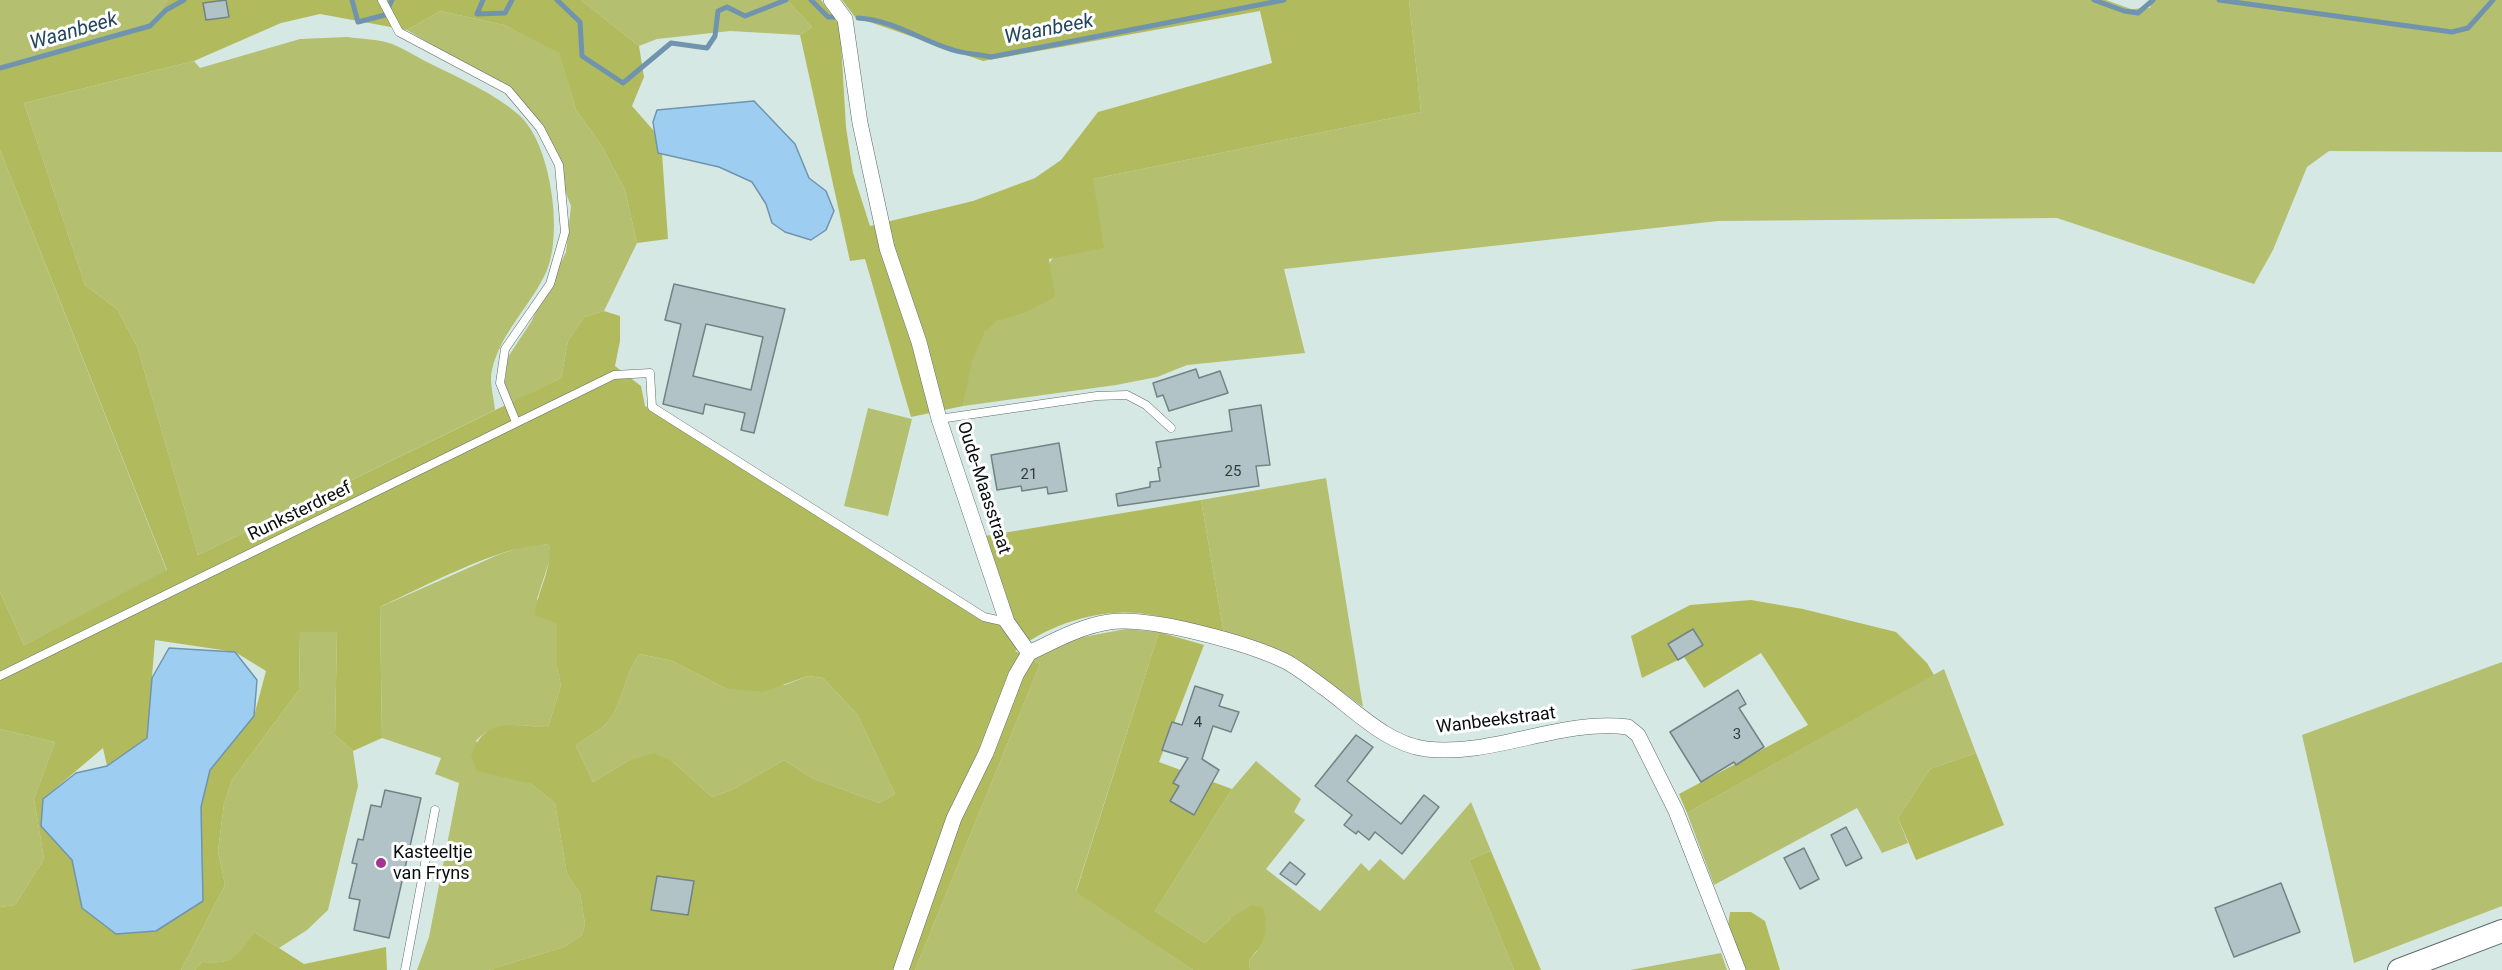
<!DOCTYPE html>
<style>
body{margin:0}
canvas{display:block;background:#d6e8e3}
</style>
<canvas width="2502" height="970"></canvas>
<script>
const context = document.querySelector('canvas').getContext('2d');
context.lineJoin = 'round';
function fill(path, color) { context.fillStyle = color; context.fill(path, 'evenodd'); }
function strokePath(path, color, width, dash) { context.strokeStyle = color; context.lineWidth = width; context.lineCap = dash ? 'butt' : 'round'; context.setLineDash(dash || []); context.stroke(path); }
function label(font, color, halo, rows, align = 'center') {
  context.font = font + ' Roboto,sans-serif'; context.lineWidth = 6; context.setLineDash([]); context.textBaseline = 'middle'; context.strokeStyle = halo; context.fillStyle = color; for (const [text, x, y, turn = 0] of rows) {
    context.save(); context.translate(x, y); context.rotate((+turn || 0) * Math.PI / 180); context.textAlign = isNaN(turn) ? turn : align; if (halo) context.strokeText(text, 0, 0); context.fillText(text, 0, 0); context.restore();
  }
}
fill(new Path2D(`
 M0,0h168l-12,22 -156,44z
 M581,0h206l25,27 -12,8 -70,-4 -73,8 -18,7z
 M1409,0h697l25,9 19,-1 2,-8h350v152l-173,-1 -22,16 -34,83 -19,34 -197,-66 -339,3 -434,48 21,84 -118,12 -30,12 -41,8 -153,21c5,-26 8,-69 34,-85 7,-4 18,-6 27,-8l69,-134 328,-67z
 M440,11l64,14 55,27 17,58 24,33 25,47 12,53 -33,68 -20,6 -16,24 -7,37 -54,27 -3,-16 4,-32 23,-35 35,-70 5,-46 -28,-72 -16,-27 -33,-25 -87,-52z
 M347,37c14,2 31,2 45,7 13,5 25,13 37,19 30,15 65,30 90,52 32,28 44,118 28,155 -15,35 -46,61 -55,100 -3,11 2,28 3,40l-297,145 -61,-209 -20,-37 -32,-24 -61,-182 170,-42 6,7 100,-29z
 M0,150l167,421 -143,74 -24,-53z
 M868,408l44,11 -24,97 -44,-10z
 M1326,478l37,229 -67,-49 -72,-24 -23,-134z
 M528,545h21l2,11 -14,43 20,25v44l4,18 -13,41c-26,-1 -54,-8 -72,14l34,36 21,7 24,19 12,71 13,19 5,31 -3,11 -18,12 -76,23h-71l12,-33 30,-154 -24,-9 6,-16 -59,-20 -2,-131 120,-53z
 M1126,629l33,3 -83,259 117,79h-278l125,-306 -13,-7 40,-17z
 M300,632h37l-2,103 18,16 5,35 -30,124 -21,20 -28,18 -25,-16c-18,26 -19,32 -52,30l-7,8h-14l44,-85 -7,-34 6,-47 8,-24 67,-90z
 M640,654l32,7 53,27 60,-3 23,-9 15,2 34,36 38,80 -16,9 -67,-25 -28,-18 -52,30 -20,7 -39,-35 -45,-1 -35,21 -17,-36c9,-9 23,-14 31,-23 16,-18 17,-50 33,-69z
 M2502,662v244l-148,57 -52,-228z
 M1944,669l32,84 -46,16 -32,49 10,25 -26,10 -25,-45 -143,77 -27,-72z
 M0,729l55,13 -21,57 10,60 -29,46 -15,2z
 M1256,761l45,38 -7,13 11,8 -39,49 54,42 41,-48 8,8 11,-12 24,21 67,-78 20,49 -22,9 45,110h-264l-1,-10 8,-9 -26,-33 -26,25 -50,-32 77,-122z
 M1721,953l6,17h-97z`), '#b5bf70');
fill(new Path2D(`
 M168,0h413l58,46 5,31 -12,29 29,33 7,100 -31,4 -12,-53 -25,-47 -24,-33 -17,-57 -55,-28 -64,-14 -33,19 -87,-16 -39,9 -87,38 -170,42 61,182 32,24 20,37 61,209 363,-177 7,-37 16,-24 20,-6 16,5v25l-5,25 26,20 4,20 338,213 13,-4 1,-37 -12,-42 216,-36 23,134c-28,-7 -58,-18 -86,-21 -41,-4 -91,12 -123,38l25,13 -125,306h-427l76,-23 18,-12 3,-11 -5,-31 -13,-19 -12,-71 -24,-19 -54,-13 -6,-15c14,-41 41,-30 77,-29l13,-41 -4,-18v-44l-22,-9c2,-24 18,-47 14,-70 -43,-3 -127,43 -169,62l2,131 -29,13 -18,-16 2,-103h-37l-1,58 -67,90 -8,24 -6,47 7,34 -44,85h-181v-63l15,-2 29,-46 -10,-60 21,-57 -55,-13v-137l24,53 143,-75 -167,-420v-84l155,-44zM155,640l80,12 31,19 -12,45 -44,54 -9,37 2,94 -121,7 -10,-48 -30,-34 1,-27 60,-51 4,18 40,-28zM640,654l32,7 53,27 38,4 45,-16 15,2 34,36 38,80 -16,9 -67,-25 -28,-18 -52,30 -20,7 -39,-35 -19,-9 -26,8 -35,21 -17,-36c9,-9 23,-14 31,-23 16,-18 17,-50 33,-69z
 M787,0h34l19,26 6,101 7,46 17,53 103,-25 62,-23 26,-18 37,-48 174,-49 -12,-52 -277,50 -128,-44 -13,-17h567l12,112 -328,67 11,69 -55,11 6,38 -31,16 -27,8 -12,11 -13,29 -9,45 -52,11 -46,-158 -15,2 -50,-226 12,-8z
 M1751,600l52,9 93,23 31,31 7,12 -247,138 -8,-19 129,-69 -47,-72 -57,35 -20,-31 -42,21 -11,-42 59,-31z
 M1159,632l45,13 -45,117 73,27 -77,122 50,32 26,-25 21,-13 11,3c6,23 2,34 -14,52l1,10h-57l-117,-78z
 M1976,753l28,72 -88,35 -18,-42 32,-49z
 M1491,851l50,119h-27l-45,-110z
 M1730,912h21l14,9 15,49h-35l-17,-44z
 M254,932l50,32 82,-17 1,23h-192l7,-8c33,2 33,-4 52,-30z`), '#b1bb5d');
const water = new Path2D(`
 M754,101l41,43 14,34 17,13 8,20 -8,19 -15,10 -26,-8 -13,-9 -6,-19 -14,-22 -33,-15 -61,-14 -5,-31 4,-12z
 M169,648l66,4 22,28 -3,36 -44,54 -9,37 2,94 -47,30 -40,3 -34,-26 -10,-48 -31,-34 2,-27 33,-26 31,-7 40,-28 5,-60z`);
fill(water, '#9dcef1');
strokePath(water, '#7094ad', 1.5);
strokePath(new Path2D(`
 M352,0l6,22 27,-7 7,-15
 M483,0l-6,14 28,-1 7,-13
 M557,0l23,22 2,34 41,27 48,-40 36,5 8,-12 3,-25 9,-4 18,9 41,-16
 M811,0l17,17h9
 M2094,0l30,11 14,2 15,-13
 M2219,0l233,32 16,-4 25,-28
 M858,18c35,2 62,22 95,32 12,4 26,4 38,7l293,-57
 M0,68l150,-42 16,-16 18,-10`), '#7094ad', 5);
const building = new Path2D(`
 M226,0l3,17 -23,3 -3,-17z
 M674,284l111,25 -31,124 -13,-3 4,-17 -40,-9 -2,10 -40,-10 18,-80 -16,-4zM706,324l57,13 -12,53 -58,-14z
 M1196,369l3,9 21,-7 8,22 -59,18 -6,-16 -6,2 -4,-14z
 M1261,405l9,60 -14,1 3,20 -141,20 -2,-12 34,-7v-5l10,-1 -2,-13 3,-1 -5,-25 76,-11 -3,-21z
 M1059,443l8,48 -19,3 -1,-7 -25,4 -1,-5 -24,4 -6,-35z
 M1693,629l10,16 -25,15 -10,-16z
 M1195,686l28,9 -4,11 20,6 -8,20 -18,-6 -11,33 17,11 -25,45 -24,-14 9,-15 -6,-3 15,-25 -26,-8 10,-28 10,3z
 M1738,690l8,14 -7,4 25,39 -28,18 -2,-3 -33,20 -31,-50z
 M1356,735l17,12 -26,34 54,43 23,-29 15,12 -37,47 -27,-22 -6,8 -11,-9 -2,3 -12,-9 8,-10 -37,-29z
 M385,790l36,8 -32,140 -35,-8 6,-30 -11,-2 8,-34 -5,-1 6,-24 5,1 8,-35 10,2z
 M1846,827l16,31 -16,8 -15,-31z
 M1804,848l15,31 -19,10 -16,-31z
 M1290,862l15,12 -9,11 -16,-11z
 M657,876l37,5 -6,34 -37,-5z
 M2281,883l19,49 -66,25 -19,-49z`);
fill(building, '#b1c3c6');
strokePath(building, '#728386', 1.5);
const lane = new Path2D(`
 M382,0l17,32 109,58 32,38 19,37 6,67 -15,52 -45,65 -5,34 16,39
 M939,419l158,-23 30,-1 19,10 25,23
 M0,676l614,-301 36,-2 2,34 332,210 22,5
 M405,970l30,-160`);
const street = new Path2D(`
 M831,0l14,19 15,104 27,125 32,94 20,77 68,203 22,31
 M1029,653c25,-12 52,-27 80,-31 41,-6 138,21 176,39 13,7 26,17 38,26 31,22 63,57 103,62 68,8 135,-31 202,-22l10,8 38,76 62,159
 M901,970l53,-152 32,-65 30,-78 13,-22`);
const secondary = new Path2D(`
 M2399,970l103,-39`);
strokePath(lane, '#5d6d69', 9);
strokePath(street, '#5d6d69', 16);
strokePath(secondary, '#5d6d69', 24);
strokePath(lane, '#fff', 8);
strokePath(street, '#fff', 15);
strokePath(secondary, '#fff', 22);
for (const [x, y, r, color] of [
 [381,863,6,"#a23492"]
]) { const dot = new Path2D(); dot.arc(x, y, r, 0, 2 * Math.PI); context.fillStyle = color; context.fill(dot); strokePath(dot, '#fff', 2); }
label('15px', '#323b3b', null, [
 ["25",1233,472],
 ["21",1029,475],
 ["4",1198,723],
 ["3",1737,735]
]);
label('18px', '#080e0d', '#fff', [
 ["Oude-Maasstraat",983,488,72],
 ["Runksterdreef",300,512,-26],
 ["Wanbeekstraat",1496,721,-7]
]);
label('18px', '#080e0d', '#fff', [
 ["Kasteeltje",393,853],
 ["van Fryns",393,874]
], 'left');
label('italic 20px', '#21465f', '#fff', [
 ["Waanbeek",1049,30,-11],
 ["Waanbeek",74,32,-16]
]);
</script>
